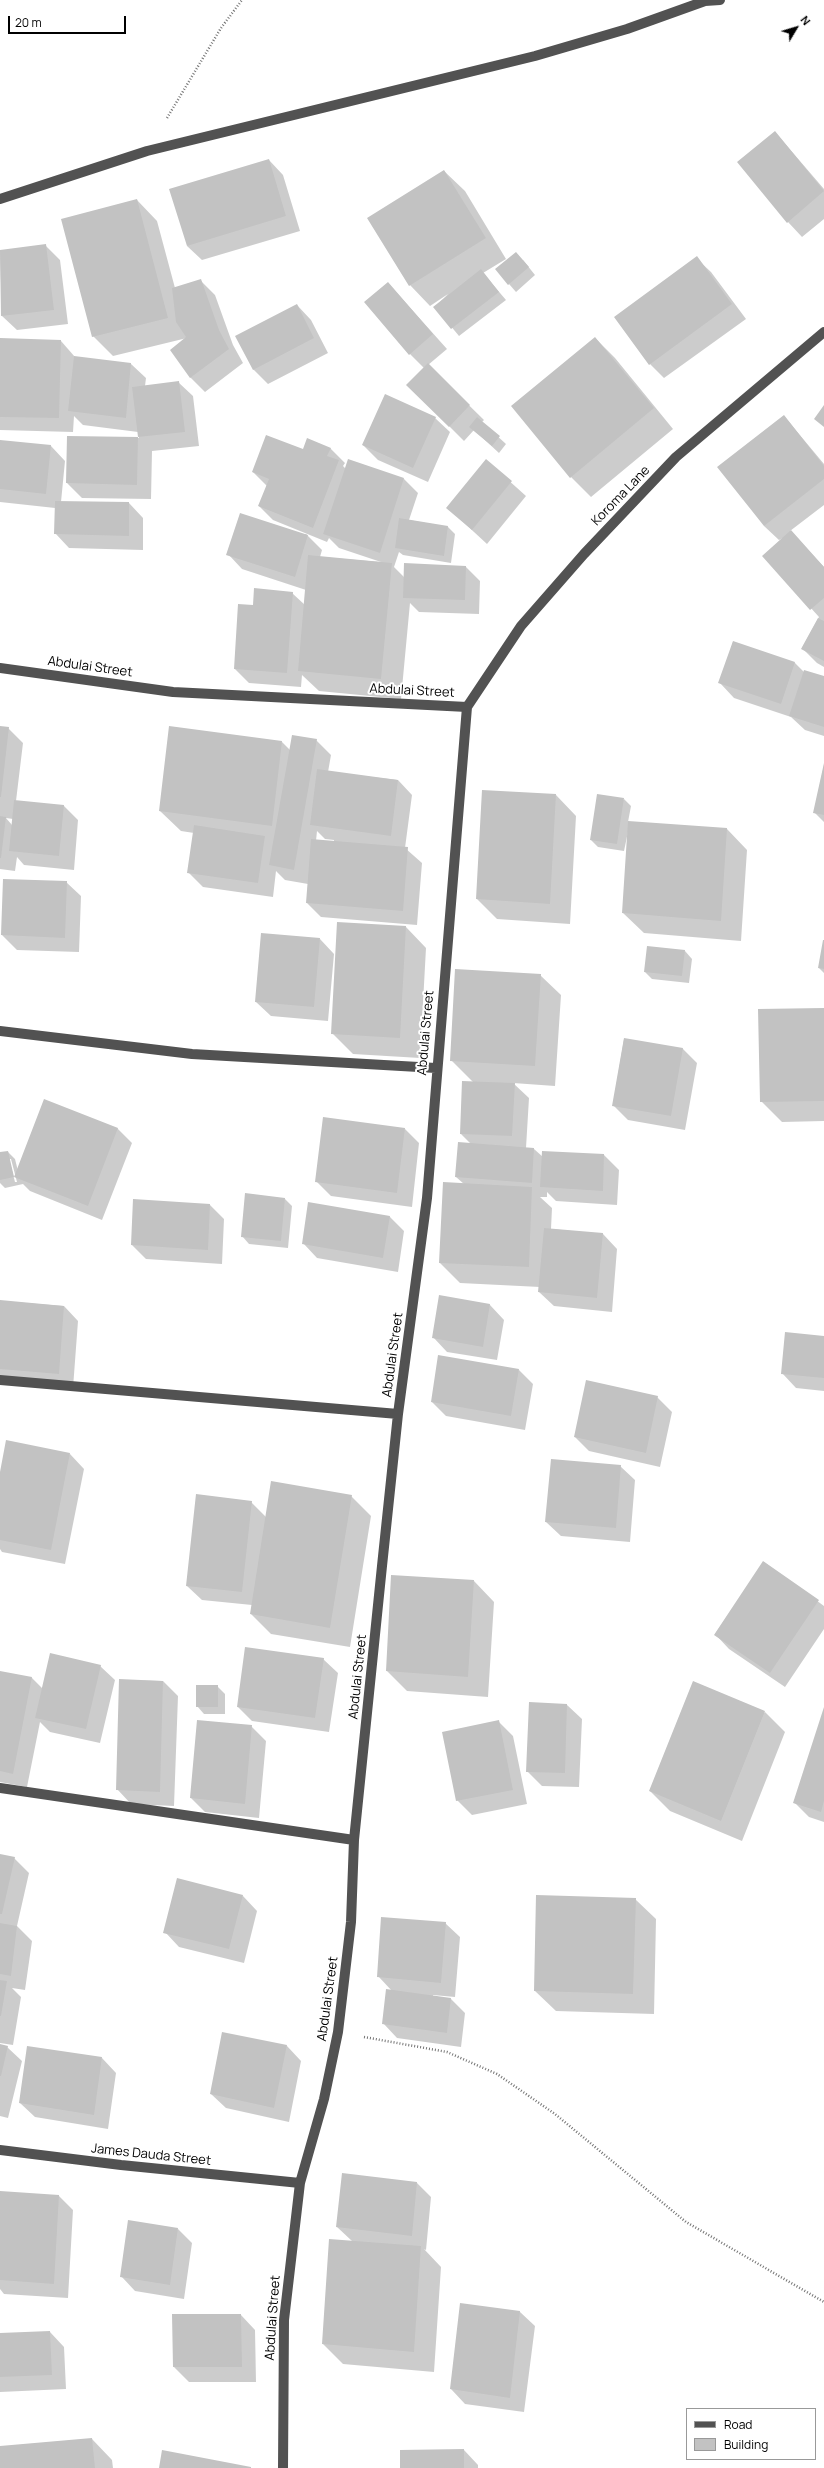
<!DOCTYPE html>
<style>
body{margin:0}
#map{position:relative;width:824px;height:2468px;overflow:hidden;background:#fff;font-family:Manrope,sans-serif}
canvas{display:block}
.legend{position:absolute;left:686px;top:2408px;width:130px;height:52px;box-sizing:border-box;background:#fff;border:1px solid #999;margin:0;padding:5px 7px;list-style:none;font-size:12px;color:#000}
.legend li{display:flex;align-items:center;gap:8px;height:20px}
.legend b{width:20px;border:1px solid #999}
.north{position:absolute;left:776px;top:8px;width:40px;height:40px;-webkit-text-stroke:3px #fff;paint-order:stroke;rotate:52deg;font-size:11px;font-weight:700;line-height:16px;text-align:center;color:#000}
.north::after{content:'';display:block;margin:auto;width:14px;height:18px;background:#000;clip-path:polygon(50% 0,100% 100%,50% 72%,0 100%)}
.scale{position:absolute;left:8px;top:16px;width:118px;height:18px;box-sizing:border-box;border:2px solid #000;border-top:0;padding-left:5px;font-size:12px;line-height:14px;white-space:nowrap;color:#000;-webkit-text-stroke:3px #fff;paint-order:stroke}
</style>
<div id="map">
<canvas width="824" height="2468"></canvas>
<ul class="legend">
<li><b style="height:5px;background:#525252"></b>Road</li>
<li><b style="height:11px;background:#c2c2c2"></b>Building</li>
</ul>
<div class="north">N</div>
<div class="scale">20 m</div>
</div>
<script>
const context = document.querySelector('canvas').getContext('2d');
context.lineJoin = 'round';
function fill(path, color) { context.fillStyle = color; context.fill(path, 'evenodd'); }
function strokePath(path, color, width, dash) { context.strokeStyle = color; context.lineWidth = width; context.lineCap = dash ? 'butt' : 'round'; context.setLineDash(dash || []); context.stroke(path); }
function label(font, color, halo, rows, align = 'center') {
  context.font = font + ' Manrope,sans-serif'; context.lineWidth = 4; context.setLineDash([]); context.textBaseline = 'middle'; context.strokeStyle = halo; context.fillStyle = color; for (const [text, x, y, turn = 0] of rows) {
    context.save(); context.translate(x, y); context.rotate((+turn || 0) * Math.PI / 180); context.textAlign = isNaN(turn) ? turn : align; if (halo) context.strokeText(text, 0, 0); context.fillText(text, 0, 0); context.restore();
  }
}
fill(new Path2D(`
 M775,132l49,57v30l-22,18 -14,-15z
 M269,160l14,15 17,56 -98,29 -15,-14z
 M444,171l21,20 41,68 -23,14 23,27 -47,36 -24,-29 13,-13 -18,12 -20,-21z
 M137,200l20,21 18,67 25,-8 15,15 18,50 10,18 -38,29 -15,-15 -3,-39 -74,18 -20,-20z
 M45,245l15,15 8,64 -51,6 -15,-14 -2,-65z
 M696,258l15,14 35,47 -82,59 -14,-14z
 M523,260l12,15 -19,17 -7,-8z
 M388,283l59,66 -19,16 56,55 -2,2 24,22 -7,9 -25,-23 -10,11 -56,-56 16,-17 -14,-14z
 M297,305l14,15 17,33 -60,31 -15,-15z
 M595,338l20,20 58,71 -82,68 -20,-20z
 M0,339l61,2 14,16 56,7 15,14 -1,8 33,-4 15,14 6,50 -47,5 -1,48 -69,-1 -15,-15 1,-46 71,1 -1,-6 -55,-7 -9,-9 -1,16 -73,-2z
 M784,416l40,48v41l-34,26 34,36v100l-7,-4 -15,-15 17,-31 -55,-61 21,-19 -6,3 -15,-14z
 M435,418l15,14 -22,50 -50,-22 -15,-15z
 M0,441l51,5 14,15 -4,41 68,1 14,15v32l-74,-2 -14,-15v-25l-55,-6z
 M330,448l15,15 -2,3 3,3 58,10 14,14 -9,27 39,7 7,7 -4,29 -48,-8 -4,-3 -5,15 11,11 61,-11 14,14 -1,33 -60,-2 -9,-9 -9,96 -82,-8 -17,-16 -1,12 -52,-4 -14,-14 19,-63 38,-13 13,12 1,-15 -64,-21 -14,-15 78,-20 16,16 -2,7 61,5 -42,-14 -10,-10 -2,4 -54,-22 -14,-14 8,-20 -14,-14 51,-21z
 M486,460l40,36 -39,48 -39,-36z
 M733,642l62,21 9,9 20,5v59l-19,-6 -14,-13 -57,-19 -14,-15z
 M0,727l8,1 15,15 -7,58 48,5 14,14 -4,50 -50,-5 -7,-8 -2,14 -15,-2zM6,818l7,1 -1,6z
 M316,740l15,15 -3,17 70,8 14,15 -7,53 17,15 -5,62 -96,-8 -14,-14 1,-19 -23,-4 -9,-9 -3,26 -70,-10 -15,-15 6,-39 -13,-2 -21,-20 122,-69 8,8zM317,831l8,8 9,1v2l-18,-1z
 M824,765v57l-10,-10z
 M556,795l20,21 -6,108 -73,-5 -20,-20z
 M624,799l7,7 -3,16 99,7 20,21 -6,91 -97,-8 -21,-20 5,-81 -4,19 -26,-4 -7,-7z
 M66,882l15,14 -2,56 -62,-2 -15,-15z
 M406,927l20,21 -6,110 -67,-4 -21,-21z
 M320,939l14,15 -6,67 -57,-5 -15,-14z
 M824,941v32l-5,-5z
 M685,951l7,8 -3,24 -37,-4 -7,-7z
 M540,975l21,20 -6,91 -42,-3 16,15 -3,50 8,1 9,8v-5l61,3 15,15 -2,35 -61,-4 -9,-9v5h-7l12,11 -1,21 52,5 14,15 -5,63 -58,-6 -15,-14 1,-5 -80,-4 -20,-20 24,-79 -8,-7 15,-33 -10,-10 12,-52 -22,-22z
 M824,1009v112l-42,1 -21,-21z
 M624,1039l59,10 14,14 -12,67 -57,-10 -15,-15z
 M117,1128l15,15 -30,77 -72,-29 -7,-7 -18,4 -5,-5v-30l8,-1 7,7 3,12zM9,1159h2l6,23h-2z
 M405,1129l14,14 -7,64 -81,-11 -15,-15z
 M285,1199l7,7 -4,42 -39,-4 -7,-8z
 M309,1203l81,14 14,14 -6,41 -81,-14 -14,-15z
 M210,1205l14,14 -2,45 -76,-5 -14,-14z
 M440,1296l50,9 14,15 -7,40 -50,-8 -14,-15z
 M0,1301l64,5 14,15 -5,67 -73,-7z
 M824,1337v54l-28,-3 -14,-15z
 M519,1370l14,14 -8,46 -79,-14 -14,-14z
 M657,1397l15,15 -12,55 -71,-16 -14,-14z
 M70,1454l14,15 -19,95 -63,-12 -2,-3v-72z
 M620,1466l15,14 -5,62 -69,-6 -15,-14z
 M351,1496l20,20 -21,131 -79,-13 -20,-20 1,-9 -50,-5 -15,-14 64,-84 15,15z
 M764,1562l60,44v23l-39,58 -56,-38 -14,-15z
 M474,1581l20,21 -6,95 -81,-6 -20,-20z
 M323,1659l15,14 -9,59 -77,-11 -14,-14z
 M100,1666l15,14 -15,63 -50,-11 -10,-10 -13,65 -27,-5v-110l32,6 11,11z
 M120,1680l43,1 15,15 -4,110 -43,-2 -14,-15z
 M217,1686l8,8v20h-21l-7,-8z
 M530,1703l37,2 15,14 -3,68 -37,-1 -15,-15z
 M824,1710v112l-15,-5 -15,-15z
 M765,1712l20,20 -43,109 -72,-30 -20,-20z
 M498,1721l15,15 14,68 -55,11 -15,-15z
 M251,1726l15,15 -7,77 -54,-6 -14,-14z
 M0,1855l14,3 15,15 -12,53 15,15 -7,49 -13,-2 9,9 -8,48 -13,-2z
 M243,1896l14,15 -13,52 -65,-16 -14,-15z
 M635,1899l21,20 -2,95 -98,-3 -21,-20z
 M445,1923l15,14 -5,60 -22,-2v1l18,3 14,14 -4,34 -64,-9 -14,-15 9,-32 -14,-15z
 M223,2034l64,12 14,15 -12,61 -63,-14 -15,-14z
 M0,2045l7,2 15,14 -14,57 -8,-2z
 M102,2058l14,15 -8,56 -73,-12 -15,-14z
 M417,2183l14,14 -5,53 -2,-1 17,18 -7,105 -91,-8 -20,-20 29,-103 -15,-14z
 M0,2192l59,4 14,14 -5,88 -64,-4 -4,-5z
 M178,2229l14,14 -8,56 -49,-8 -14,-15z
 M461,2305l59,7 15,14 -11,86 -59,-8 -14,-15z
 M173,2315h68l14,15 1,52h-67l-15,-15z
 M50,2332l14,15 2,42 -66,3v-58z
 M92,2439l20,21 1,8h-113v-21z
 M464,2450l14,15v3h-77z`), '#0003');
fill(new Path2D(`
 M775,131l49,60 -37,32 -50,-61z
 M269,159l17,57 -99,30 -18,-57z
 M444,170l42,68 -77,48 -42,-68z
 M137,199l31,119 -76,19 -31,-118z
 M46,244l8,66 -53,6 -1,-66z
 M516,252l13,15 -21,18 -13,-16z
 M697,256l35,48 -83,61 -35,-48z
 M481,269l18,23 -48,37 -18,-22z
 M201,279l18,51 10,19 -39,29 -20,-28 16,-13 -10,-15 -4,-34z
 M388,282l45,52 -24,21 -45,-53z
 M297,304l17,34 -61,32 -18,-34z
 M595,337l59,71 -84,70 -59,-72z
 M0,338l61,2 -2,78 -59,-1z
 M74,356l57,7 -5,55 -58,-7z
 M428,363l42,42 -21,22 -43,-42z
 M179,381l6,51 -47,5 -6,-50z
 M385,394l51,23 -23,51 -51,-23z
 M824,405v22l-10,-8z
 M784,415l40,51v13l-60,47 -47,-59z
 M477,417l23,19 -8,10 -23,-19z
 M266,435l37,14 4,-11 24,10 -4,8 12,4 -26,68 -55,-22 11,-27 -17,-7z
 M67,436l71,1 -1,48 -71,-2z
 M0,440l51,5 -5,49 -46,-5z
 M348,459l56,19 -24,75 -57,-19z
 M486,459l26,22 -40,49 -26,-22z
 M55,501l74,1v34l-75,-2z
 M240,513l68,22 -13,42 -69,-22z
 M399,518l49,8 -4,30 -49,-8z
 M791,530l33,37v31l-14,12 -48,-54z
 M308,555l84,8 -11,116 -83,-8z
 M404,563l62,3 -1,34 -62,-2z
 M254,588l39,4 -6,81 -53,-4 4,-65 15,1z
 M818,618l6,3v40l-23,-12z
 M733,641l62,21 -14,42 -63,-21z
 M804,670l20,6v51l-35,-11z
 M0,726l9,1 -8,70h-1z
 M169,726l113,15 -10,85 -113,-15z
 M292,735l25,4 -23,131 -25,-5z
 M824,763v52l-11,-2z
 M317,769l81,11 -7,56 -81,-11z
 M482,790l74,4 -6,110 -74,-5z
 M597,794l27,4 -7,46 -27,-4z
 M14,800l50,5 -5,51 -50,-5z
 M0,816l6,1 -5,41h-1z
 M628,821l99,7 -6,93 -99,-8z
 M194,825l71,11 -7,47 -71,-10z
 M311,839l97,8 -5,64 -97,-8z
 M3,879l64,2 -2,57 -64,-3z
 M337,922l69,4 -6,112 -69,-4z
 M261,933l59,5 -6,69 -59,-5z
 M823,940h1v29l-6,-1z
 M647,946l38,4 -3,26 -38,-4z
 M455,969l86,5 -6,92 -85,-5z
 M824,1008v93l-64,1 -2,-93z
 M624,1038l59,10 -12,68 -59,-10z
 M462,1081l53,2 -3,53 -52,-2z
 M44,1099l74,29 -30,78 -74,-29z
 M323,1117l82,11 -8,65 -82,-11z
 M458,1142l76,6 -2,35 -77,-6z
 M8,1151l6,26 -14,3v-28z
 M542,1151l62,3 -1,37 -63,-4z
 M443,1182l89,5 -3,80 -90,-4z
 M245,1193l40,5 -4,43 -40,-4z
 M133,1199l77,5 -2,46 -77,-5z
 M308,1202l82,14 -7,42 -81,-14z
 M544,1228l59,5 -6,65 -59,-6z
 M439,1295l51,9 -7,43 -51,-9z
 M0,1300l64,6 -5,68 -59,-5z
 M785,1332l39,4v42l-43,-4z
 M438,1355l81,14 -8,47 -80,-14z
 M586,1380l72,16 -12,57 -72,-16z
 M6,1440l64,13 -19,97 -51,-10v-68z
 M551,1459l70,6 -5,63 -71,-6z
 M271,1481l81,14 -22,133 -80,-14z
 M196,1494l56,7 -10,91 -56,-6z
 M763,1561l56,39 -49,73 -56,-38z
 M391,1575l83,5 -6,97 -82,-6z
 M245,1647l79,11 -9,60 -78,-11z
 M50,1653l51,12 -15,64 -51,-11z
 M0,1671l32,6 -19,97 -13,-3z
 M119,1679l44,2 -3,111 -44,-2z
 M693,1681l72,30 -44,110 -72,-30z
 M196,1685h22v22h-22z
 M529,1702l38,2 -2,69 -39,-1z
 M824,1707v94l-3,11 -28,-9z
 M197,1720l55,5 -7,79 -55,-6z
 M499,1720l14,70 -57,11 -14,-69z
 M0,1854l15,3 -13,57h-2z
 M177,1878l66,17 -14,54 -66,-16z
 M536,1895l100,3 -3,96 -99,-3z
 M381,1917l65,5 -5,61 -64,-6z
 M0,1923l17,3 -6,50 -11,-2z
 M0,1980l7,1 -6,35h-1z
 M386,1989l65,9 -4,35 -65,-9z
 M222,2032l65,13 -13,63 -64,-14z
 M0,2044l8,2 -7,30h-1z
 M27,2046l75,11 -8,58 -75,-12z
 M342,2173l75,9 -5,54 -76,-9z
 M0,2191l59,4 -5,89 -54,-4z
 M128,2220l50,8 -8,57 -50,-8z
 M329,2239l92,7 -7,106 -92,-8z
 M460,2303l60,8 -10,87 -60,-9z
 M172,2314h69l1,53h-69z
 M50,2331l2,44 -52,2v-44z
 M92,2438l3,30h-95v-22z
 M464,2449v19h-64v-18z
 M162,2450l89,17v1h-92z`), '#c2c2c2');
strokePath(new Path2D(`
 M167,118l54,-90 21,-28
 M364,2037l83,15 50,22 58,40 131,108 138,80`), '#747474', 2.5, [1, 2]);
strokePath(new Path2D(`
 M0,199l147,-48 388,-95 92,-27 78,-28 15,-1
 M0,668l173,24 294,15
 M0,1031l192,23 244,14
 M0,1380l398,34
 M0,1788l354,52
 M0,2150l121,15 179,18
 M283,2468l1,-148 16,-137 24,-84 14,-67 13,-110 3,-82 28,-274 16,-152 29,-216 40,-491 54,-81 63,-72 92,-97 148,-125`), '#525252', 10);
label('13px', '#000', '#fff', [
 ["Koroma Lane",621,496,-46],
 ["Abdulai Street",90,667,8],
 ["Abdulai Street",412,691,3],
 ["Abdulai Street",426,1033,-85],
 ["Abdulai Street",393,1355,-82],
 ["Abdulai Street",358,1677,-84],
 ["Abdulai Street",328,1999,-82],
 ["James Dauda Street",151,2155,6],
 ["Abdulai Street",273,2318,-86]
]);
</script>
